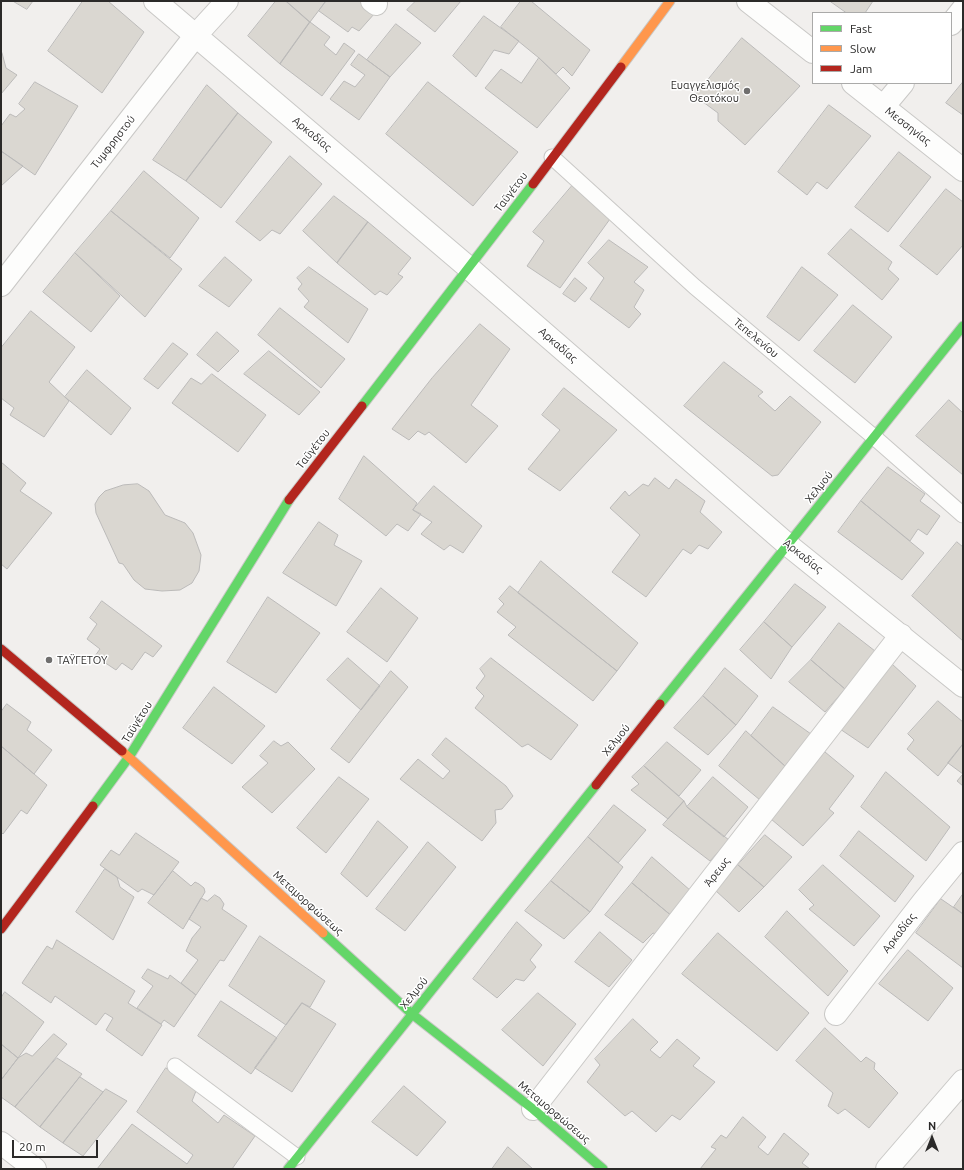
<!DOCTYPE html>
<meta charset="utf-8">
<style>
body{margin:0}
#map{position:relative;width:964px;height:1170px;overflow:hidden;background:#f1efed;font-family:Ubuntu,sans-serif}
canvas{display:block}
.frame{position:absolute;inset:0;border:2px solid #2b2a29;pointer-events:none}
.legend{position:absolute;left:812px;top:12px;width:140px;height:72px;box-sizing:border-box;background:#fff;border:1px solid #aaaaa9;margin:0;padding:5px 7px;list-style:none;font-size:12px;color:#2b2a29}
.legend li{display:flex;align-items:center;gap:8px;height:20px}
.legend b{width:20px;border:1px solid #aaaaa9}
.north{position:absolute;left:912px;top:1118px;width:40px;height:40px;-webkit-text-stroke:3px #fff;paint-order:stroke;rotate:0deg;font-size:11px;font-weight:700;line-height:16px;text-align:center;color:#2b2a29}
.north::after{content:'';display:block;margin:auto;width:14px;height:18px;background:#2b2a29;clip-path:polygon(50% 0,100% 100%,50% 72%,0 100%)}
.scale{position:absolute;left:12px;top:1140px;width:86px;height:18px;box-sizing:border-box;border:2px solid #2b2a29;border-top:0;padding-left:5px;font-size:12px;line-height:14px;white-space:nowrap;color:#2b2a29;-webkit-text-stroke:3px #fff;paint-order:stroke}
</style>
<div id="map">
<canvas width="964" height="1170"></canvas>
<div class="frame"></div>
<ul class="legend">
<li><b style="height:5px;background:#63d668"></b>Fast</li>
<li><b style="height:5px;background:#ff974d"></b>Slow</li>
<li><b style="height:5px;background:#b3261e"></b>Jam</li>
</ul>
<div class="north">N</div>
<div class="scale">20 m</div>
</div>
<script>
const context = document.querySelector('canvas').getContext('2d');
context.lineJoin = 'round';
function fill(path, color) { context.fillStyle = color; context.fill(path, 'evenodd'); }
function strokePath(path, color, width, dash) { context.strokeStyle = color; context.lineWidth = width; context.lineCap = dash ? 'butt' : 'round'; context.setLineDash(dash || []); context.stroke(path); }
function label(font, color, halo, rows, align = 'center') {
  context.font = font + ' Ubuntu,sans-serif'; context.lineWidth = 3; context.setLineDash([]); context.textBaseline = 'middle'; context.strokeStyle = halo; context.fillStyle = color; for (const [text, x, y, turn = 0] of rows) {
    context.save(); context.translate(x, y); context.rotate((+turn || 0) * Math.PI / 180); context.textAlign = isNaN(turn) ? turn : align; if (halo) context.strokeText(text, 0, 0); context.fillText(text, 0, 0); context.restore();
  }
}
const building = new Path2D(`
 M13,1h20l-6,8z
 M83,1h25l36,31 -42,61 -54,-42z
 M276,1h10l24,21 -30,42 -32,-28z
 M286,1h40l-16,21z
 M326,1h37l12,12 -16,18 -7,-4 -4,5 -29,-21z
 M416,1h45l-26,31 -28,-22z
 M521,1h10l59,49 -18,26 -9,-9 -7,7 -17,-16 -38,-31z
 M830,1h43l-8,12h-18z
 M484,16l35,25 -10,13 -15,-4 -18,27 -23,-21z
 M310,22l20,15 -6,8 12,10 8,-12 11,8 -33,45 -42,-32z
 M396,24l25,19 -31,34 -23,-17z
 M742,38l58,48 -55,59 -27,-24v-8l-23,-17z
 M1,51l1,2 4,15 11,7 -16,19z
 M359,54l31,23 -31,43 -29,-21 14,-18 11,6 10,-12 -14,-10z
 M539,58l31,30 -33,40 -52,-40 16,-19 20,14z
 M35,82l43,24 -43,69 -34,-24v-25l9,-12 6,3 9,-8 -6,-5z
 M428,82l90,70 -45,54 -87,-72z
 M963,82v33l-17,-12z
 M207,85l31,28 -52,68 -33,-21z
 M829,105l42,31 -44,53 -10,-7 -10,13 -29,-23z
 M238,113l34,29 -51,66 -35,-27z
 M1,151l22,15 -22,20z
 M899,152l32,25 -43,55 -33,-25z
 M290,156l32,28 -42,50 -8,-4 -12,11 -24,-19z
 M144,171l55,47 -29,40 -59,-47z
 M572,186l38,33 -50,69 -33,-22 17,-25 -11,-9z
 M946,189l17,13v43l-26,30 -37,-29z
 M334,196l34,26 -31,41 -34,-32z
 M111,211l71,58 -37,48 -70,-64z
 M368,222l43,36 -13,16 5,3 -16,18 -7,-4 -5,4 -38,-32z
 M851,229l41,33 -4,7 11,10 -17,21 -54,-46z
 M609,240l39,27 -14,15 10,8 -10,17 7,7 -12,14 -39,-29 14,-21 -16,-15z
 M75,253l45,43 -29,36 -48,-40z
 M225,257l27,23 -23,27 -30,-21z
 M309,267l59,42 -20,34 -44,-36 5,-6 -11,-12 4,-5 -5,-6z
 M802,267l36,28 -39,46 -32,-24z
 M575,278l12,10 -12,14 -12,-8z
 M853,305l39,32 -37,46 -41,-32z
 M280,308l65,51 -24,29 -63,-53z
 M31,311l44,36 -26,35 20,19 -25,36 -34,-22 4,-7 -13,-10v-50z
 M480,324l30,25 -39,56 27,21 -32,37 -37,-31 -4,3 -7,-4 -9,9 -17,-11 40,-51z
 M217,332l22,19 -21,21 -21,-17z
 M173,343l15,11 -30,35 -14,-10z
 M269,351l51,41 -21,23 -55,-41z
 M724,362l39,30 -5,4 17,15 15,-15 31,26 -43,53 -6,1 -88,-70z
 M87,370l44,38 -20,27 -46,-38z
 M212,374l54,41 -28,37 -66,-49 19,-25 10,6z
 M564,388l53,42 -57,61 -32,-22 32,-39 -18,-15z
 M949,400l14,13v62l-47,-39z
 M364,456l53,47 -4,7 8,4 -13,17 -11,-7 -11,12 -47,-37z
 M1,462l25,21 -6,8 32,22 -45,56 -6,-5z
 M888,467l37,27 -5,7 20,15 -13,19 -9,-6 -8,12 -49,-40z
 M655,478l14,11 7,-10 29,22 -5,11 22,20 -14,17 -9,-4 -8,9 -8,-5 -37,48 -34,-25 28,-37 -30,-27 15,-17 4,5 14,-12 5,2z
 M138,484l11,7 16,24 20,8 8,10 8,22 -2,16 -7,12 -12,7 -18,1 -17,-2 -11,-9 -11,-16 -4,-1 -23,-50 -1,-9 4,-7 6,-6 18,-6z
 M434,486l48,40 -19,27 -13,-8 -6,5 -23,-16 11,-12 -19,-12z
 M861,501l63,52 -22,27 -64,-48z
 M319,522l19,13 -4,10 28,16 -26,45 -53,-33z
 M957,542l6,5v94l-51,-45z
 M541,561l97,82 -21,28 -99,-78z
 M795,584l31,23 -34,40 -28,-25z
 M510,586l107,85 -24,30 -85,-66 8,-8 -19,-15 7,-8 -5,-5z
 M381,588l37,30 -31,44 -40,-30z
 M268,597l52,36 -44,60 -49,-31z
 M102,601l60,45 -9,11 -8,-5 -13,18 -10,-7 -6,7 -21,-14 5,-7 -13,-10 10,-15 -7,-6z
 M764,622l28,25 -21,32 -31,-29z
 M839,623l36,28 -30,38 -34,-29z
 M348,658l32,28 -19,24 -34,-30z
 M491,658l87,67 -27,35 -23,-16 -6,3 -47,-39 9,-12 -8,-8 9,-12 -5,-7z
 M811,660l34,29 -20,23 -36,-30z
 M892,664l24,22 -48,62 -28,-19z
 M725,668l33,28 -22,29 -33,-29z
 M391,671l17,16 -59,76 -18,-14z
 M214,687l51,39 -33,38 -49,-36z
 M703,696l33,29 -28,30 -34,-27z
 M938,701l25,21v22l-25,32 -31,-27 7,-9 -6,-6z
 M7,704l24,18 -4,8 25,20 -18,24 -33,-28v-34z
 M773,707l38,27 -26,32 -34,-30z
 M746,731l39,35 -25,34 -41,-34z
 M446,738l60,48 7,10 -11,13 -7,1 1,13 -14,18 -82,-62 18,-20 25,20 7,-8 -18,-16z
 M274,741l7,5 7,-4 27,27 -43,44 -30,-26 26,-24 -8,-7z
 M667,742l34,28 -22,26 -35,-30z
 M963,744v42l-6,-5 6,-7 -15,-11z
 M1,746l46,39 -20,29 -6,-4 -18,24 -2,-2z
 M825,752l29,24 -25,33 5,4 -31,33 -32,-27z
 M644,766l40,35 -16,18 -37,-29 8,-6 -7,-7z
 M886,772l64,55 -24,34 -65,-54z
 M339,777l30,22 -43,54 -29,-25z
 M713,777l35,30 -24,30 -37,-30z
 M684,801l3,6 42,33 -19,21 -47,-36z
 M614,805l32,25 -28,33 -30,-26z
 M378,821l30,26 -41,50 -26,-23z
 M859,831l55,45 -19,26 -55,-46z
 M136,833l43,29 -25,33 -12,-6 -4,3 -38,-27 11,-15 8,5z
 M765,835l27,22 -28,30 -26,-22z
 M588,837l35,30 -33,45 -39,-31z
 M428,842l28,25 -51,64 -29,-22z
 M652,857l39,34 -18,26 -41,-34z
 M738,865l26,22 -25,25 -24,-22z
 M823,865l57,51 -26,30 -45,-37 5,-4 -15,-15z
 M105,869l12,8 3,10 14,10 -21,43 -37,-28z
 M173,871l18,15 4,-4 4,2 5,4 1,4 -22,37 -35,-26z
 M551,881l39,31 -26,27 -39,-28z
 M632,883l41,34 -15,18 -5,-2 -10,10 -38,-28z
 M963,894v20l-9,-7z
 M215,895l5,3 4,6 -2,5 25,17 -23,35 -4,-1 -24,35 -15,-12 17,-23 -12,-9 6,-13 9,-11 -12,-8 12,-21 6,3z
 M941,899l22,15v54l-47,-35z
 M787,911l61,60 -20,25 -63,-59z
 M517,922l25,23 -12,15 6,7 -12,14 -8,-2 -19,19 -24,-19z
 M600,932l32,28 -23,27 -34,-25z
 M718,933l91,80 -32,38 -95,-77z
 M260,936l65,45 -15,26 -8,-4 -16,22 -57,-39z
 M57,940l78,51 -7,12 34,22 -20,31 -36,-26 7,-12 -8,-5 -9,12 -41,-29 -4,7 -29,-20 25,-37 5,3z
 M908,950l45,38 -25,33 -49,-37z
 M148,969l20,10 2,-4 26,20 -22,32 -10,-7 -3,4 -24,-16 16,-22 -11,-8z
 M5,992l39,30 -26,36 -17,-14v-46z
 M538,993l38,31 -33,42 -41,-36z
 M221,1001l56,37 -26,36 -53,-38z
 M302,1003l34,21 -44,68 -37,-24z
 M633,1019l25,23 -8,8 10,8 17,-19 23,19 -7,8 22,16 -35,38 -8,-5 -16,17 -24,-21 -7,5 -38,-34 13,-17 -5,-6z
 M825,1028l36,34 5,-5 9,6 -1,6 24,24 -29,35 -24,-19 -7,5 -10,-8 5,-13 -37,-32z
 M54,1034l13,10 -52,63 -14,-10v-17l17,-22 8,-5 6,3z
 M1,1044l17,14 -17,22z
 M57,1058l25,16 -42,53 -25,-20z
 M166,1068l30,23 -4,10 26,22 6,-8 31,21 -23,33h-135l35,-45 55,40 6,-9 -56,-43z
 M80,1077l23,15 -40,51 -23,-16z
 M404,1086l42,36 -29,34 -45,-34z
 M106,1089l21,12 -44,55 -20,-13z
 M743,1117l23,20 -8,10 10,8 16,-22 25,21 -7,9 8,6h-110l16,-20 -5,-2 10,-12 5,3z
 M508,1147l25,22h-41z`);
fill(building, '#dad7d1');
strokePath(building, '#bbbab9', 1);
const lane = new Path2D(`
 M552,157l143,130 179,150 89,78
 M175,1066l122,91`);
const street = new Path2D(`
 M155,1l314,267 319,277 175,141
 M372,1l4,3
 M748,1l65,51
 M951,24l12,-15
 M853,83l110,87
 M883,107l20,-24
 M1,285l195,-250 31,-34
 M836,1014l87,-112 40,-49
 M533,1109l368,-474
 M1,1143l34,26
 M887,1169l76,-88`);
const fast = new Path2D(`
 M362,406l171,-222
 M660,704l303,-378
 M93,806l36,-49 160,-257
 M323,933l89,81 121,95 70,60
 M288,1169l308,-384`);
const slow = new Path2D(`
 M621,67l49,-66
 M122,751l201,182`);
const jam = new Path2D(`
 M533,184l88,-117
 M289,500l73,-94
 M1,649l121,102
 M596,785l64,-81
 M1,929l92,-123`);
strokePath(lane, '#c9c8c6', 17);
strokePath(street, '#c9c8c6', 24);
strokePath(fast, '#c9c8c6', 11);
strokePath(slow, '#c9c8c6', 11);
strokePath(jam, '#c9c8c6', 11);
strokePath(lane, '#fdfdfc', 15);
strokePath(street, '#fdfdfc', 22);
strokePath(fast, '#63d668', 9);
strokePath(slow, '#ff974d', 9);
strokePath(jam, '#b3261e', 9);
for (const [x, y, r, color] of [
 [747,91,4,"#706f6e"],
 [49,660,4,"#706f6e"]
]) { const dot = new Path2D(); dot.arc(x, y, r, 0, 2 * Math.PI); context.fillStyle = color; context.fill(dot); strokePath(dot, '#fff', 1.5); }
label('11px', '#2b2a29', '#fff', [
 ["Ευαγγελισμός",739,85],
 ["Θεοτόκου",739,98],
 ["ΤΑΫΓΕΤΟΥ",57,660,"left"]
], 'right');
label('11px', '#2b2a29', '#fff', [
 ["Μεσσηνίας",908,126,38],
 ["Αρκαδίας",312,134,40],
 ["Τυμφρηστού",113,142,-52],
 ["Ταϋγέτου",511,192,-53],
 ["Τεπελενίου",756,338,40],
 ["Αρκαδίας",558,345,41],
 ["Ταϋγέτου",313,449,-52],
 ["Χελμού",819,487,-51],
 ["Αρκαδίας",803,556,39],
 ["Ταϋγέτου",137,722,-58],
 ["Χελμού",616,740,-51],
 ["Άρεως",717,872,-52],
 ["Μεταμορφώσεως",308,903,42],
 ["Αρκαδίας",899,933,-52],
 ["Χελμού",414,993,-51],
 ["Μεταμορφώσεως",554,1112,40]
]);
</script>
